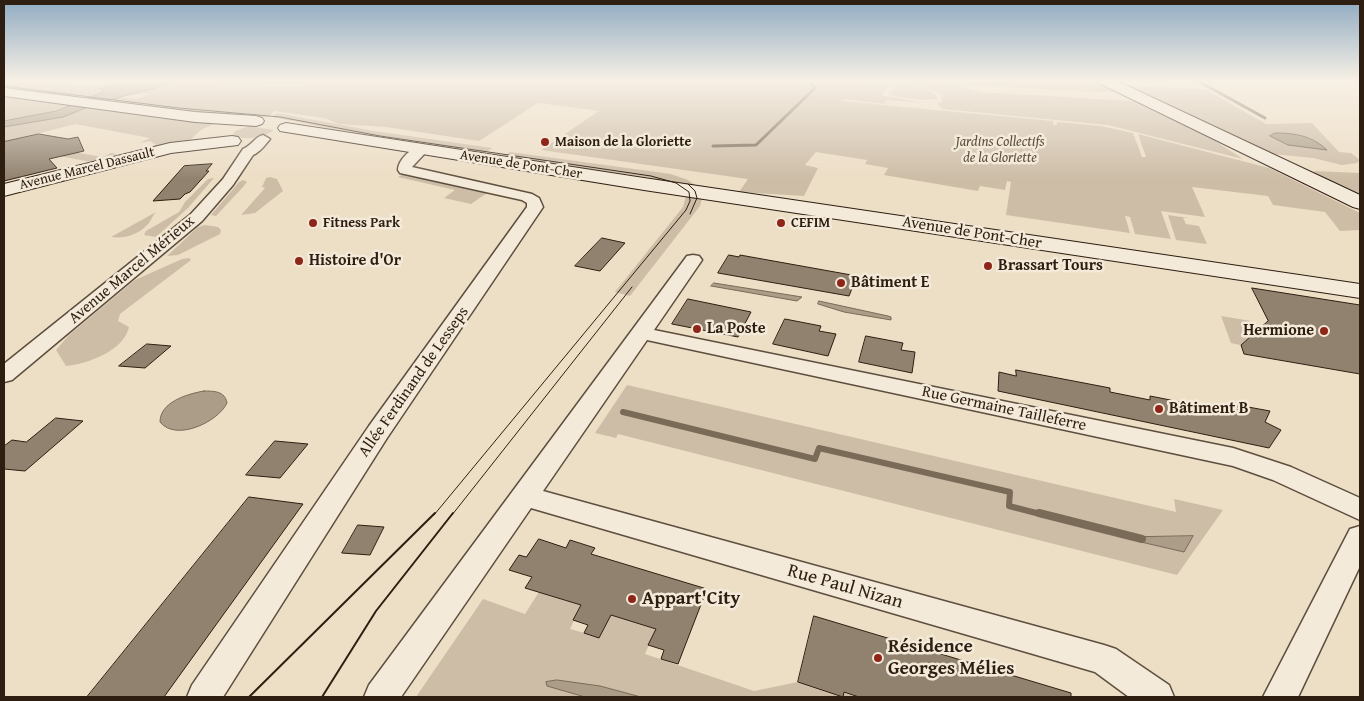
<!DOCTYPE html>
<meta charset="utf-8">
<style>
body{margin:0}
#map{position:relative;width:1364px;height:701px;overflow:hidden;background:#eddec6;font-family:"Gentium Book Plus",serif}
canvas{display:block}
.frame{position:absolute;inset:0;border:5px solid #2e1e11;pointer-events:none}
</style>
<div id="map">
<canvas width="1364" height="701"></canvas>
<div class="frame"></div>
</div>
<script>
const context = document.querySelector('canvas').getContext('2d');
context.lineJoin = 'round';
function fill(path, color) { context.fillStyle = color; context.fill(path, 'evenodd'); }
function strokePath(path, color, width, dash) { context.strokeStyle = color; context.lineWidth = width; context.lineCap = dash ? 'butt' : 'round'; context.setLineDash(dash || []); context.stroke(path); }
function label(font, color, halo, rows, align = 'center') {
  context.font = font + ' "Gentium Book Plus",serif'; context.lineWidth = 5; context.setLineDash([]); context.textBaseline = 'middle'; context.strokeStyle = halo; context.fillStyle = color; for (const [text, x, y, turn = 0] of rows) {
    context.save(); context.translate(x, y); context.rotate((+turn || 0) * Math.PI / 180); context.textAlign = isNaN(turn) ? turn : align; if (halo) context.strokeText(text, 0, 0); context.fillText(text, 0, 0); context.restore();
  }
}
fill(new Path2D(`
 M4,81h40l48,5 13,-2 5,-3h16l-25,8 2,4 -1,1 34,5 13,-5 -24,1 33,-8 18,-6h695l21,3 -9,8 1,4 43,7 -41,-3 -2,4 -39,-5 -3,2 211,20v4h4v-3l44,4 32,7 9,24h4l-8,-23 131,34 91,45v17l-20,1 -15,-19 -52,-7 -5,-9 -76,-9 13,30 -44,-6 10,28 -36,-5 -5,-17 -5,-1 5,17 -124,-18 5,-33 -4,-1 -2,9 -25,-4 -2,5 -94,-16 4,-7 -23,-4 2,-4 -51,-8 -11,13 13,3 -14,28 -65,-4 9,-13 -207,-29 58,-39 -61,-8 -59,38 -93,-14 -47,-3 -15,-6 -50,-7 -6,6 -22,1 -135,-15 4,-2 -44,-5 -6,2 -61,-8z
 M877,81c21,0 43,1 60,15v3l-16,1 -32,-5 -1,-1 9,-10z
 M908,81h190l27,12 -169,-8 25,7 152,9 82,40 28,18 -135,-34 -166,-16 -5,-6 5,-1 -1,-8z
 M1125,86l80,3 61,35 46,-1 27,29 12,1 9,7 -3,3 -15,2 -29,-7 -40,-4z
 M4,97l66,8 -29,10 -37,6z
 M84,107l130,17 -13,6 -11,10 -41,10 -3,-2 10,-3 -6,-4 -11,2 11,-5 -75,-14 -66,17 94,16 8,-4 6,1 -21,5 3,3 -2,1 -93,-17v-19l59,-10z
 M277,113l97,18 118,17 -7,5 -157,-25 -56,-11z
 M249,126l25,4c-11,8 -30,11 -41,5l2,-4z
 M510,152l161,22 17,6 11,8 -52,-11 -144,-20z
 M1314,171l46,2v24l-44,-22z
 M405,173l85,18 -19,13 -27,-6 11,-8 -57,-13z
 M270,177l7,2 6,12 -28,22 -14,2 24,-27 -3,-1 4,-9z
 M214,178l-26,30 -32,29 -12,-2 2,-4 33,-19 6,-10 23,-23z
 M243,180l4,2 -4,5 -27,29 -5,-1 28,-33z
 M686,196l16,3 -2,7 -70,90 -15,-4 68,-85z
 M156,212c-4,4 -5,10 -9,13 -9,10 -23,14 -36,12z
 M1168,215l20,3h-5l3,6 13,2 8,18 -31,-4z
 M205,225l13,2 3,3 -1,4 -42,21 -11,1 31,-29z
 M182,259l7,-1 2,2 -71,54 -2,7 11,6c-5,24 -42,37 -63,39l-10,-16 13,-15 66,-55z
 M1221,316l30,5 5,11 -16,13 -9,-2z
 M627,385l549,127 -2,-13 49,11 -46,65 -559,-141 -2,4 -21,-5z
 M539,592l42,13 -11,24 29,8 12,-22 45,14 -11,25 109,37 44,-9 44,15 2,-5 15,5h-443l67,-98 42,15z`), '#cdbda7');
const water = new Path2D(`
 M126,81h50l-17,6 -58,15 -38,15 -59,10v-6l52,-10 47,-19 -2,-3z
 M1275,133c21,0 37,3 52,17l-39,-5 -18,-9z
 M714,283l88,14 -5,4 -86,-15z
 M819,301l69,15 3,1v3l-47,-8 -26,-8z
 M204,391c10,0 21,0 23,12 -9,19 -51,39 -67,19 0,-20 27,-28 44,-31z
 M1193,536l-9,16 -43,-10 2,-5z
 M557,680l43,6 41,11h-56l-38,-11 -1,-4z`);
fill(water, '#ac9d88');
strokePath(water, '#7a6a58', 1);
strokePath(new Path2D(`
 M216,81l85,1
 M1198,81l67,37
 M713,146l43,-1 59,-57 -5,-7`), '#7a6a58', 3);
strokePath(new Path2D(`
 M623,412l192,47 4,-11 191,44 -1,14 35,9`), '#7a6a58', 6);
strokePath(new Path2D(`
 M1039,513l103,26`), '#7a6a58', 8);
const building = new Path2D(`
 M39,134l29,5 10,-2 6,14 -35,8 8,9 -53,13v-39z
 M212,164l-6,7h3l-19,21 -5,2 -5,5 -27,2 31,-35z
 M602,238l23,5 -25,28 -25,-5z
 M729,255l10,2 1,-2 117,21 -8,20 -131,-23z
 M1252,288l108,17v69l-116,-20 -3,-9 27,-24z
 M688,299l63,13 -13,25 -66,-13z
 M785,319l36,7 -2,5 17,3 -8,22 -55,-12z
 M866,336l37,7 -2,7 14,2 -3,21 -53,-11z
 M147,344l24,2 -26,22 -26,-2z
 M1016,370l94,18v4l40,8v-4l56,11v-3l33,6 -2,-5 33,6 -5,11 16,8 -12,18 -271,-57 1,-19 17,4z
 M56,418l27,3 -58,50 -21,-2v-23l8,-6 14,2z
 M275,441l33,3 -28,34 -34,-3z
 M249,497l54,7 -139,193h-77z
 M358,525l26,2 -14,28 -28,-2z
 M539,539l27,9 4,-8 25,8 -4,6 116,35 -29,75 -17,-5 3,-9 -16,-5 8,-16 -45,-14 -12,23 -15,-5 4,-8 -15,-5 8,-15 -56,-17 7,-11 -23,-7 10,-15 7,2z
 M814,616l257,77v4h-212l-15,-5 -1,5 -45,-15z`);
fill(building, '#91826f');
strokePath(building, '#2e1e11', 1);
const street = new Path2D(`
 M263,135l7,4c-5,6 -10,13 -17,16l-20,30 -31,36 -190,159 -8,2v-18l186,-149 33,-36 20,-30c8,-3 12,-12 20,-14z
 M421,146l7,4 -16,17 120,27 7,4 4,9 -156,231 -164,259h-36l5,-12 177,-259 158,-219v-4l-5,-3 -122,-27 -2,-3c0,-10 13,-22 23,-24z
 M693,255l6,1 3,4 -48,70 579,118 58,19 69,31v22l-87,-40 -40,-14 -586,-126 -104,151 561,154 12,4 53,36 5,12h-45l-34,-25 -564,-164 -130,189h-37l5,-12 318,-429z
 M1360,526v40l-62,131h-35l87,-168z`);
const secondary = new Path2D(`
 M1099,81h18l243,114v14l-7,-2 -252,-123z
 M4,88l191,24 61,4 6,2 2,3 -2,3 -6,2 -61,-4 -191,-26z
 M286,123l358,55 716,106v14l-716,-108 -364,-59 -2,-3 2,-3z
 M232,136l6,1 3,4 -3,4 -67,8 -167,43v-12l166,-41z`);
strokePath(street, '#5e4e3e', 3);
strokePath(secondary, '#2e1e11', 2);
fill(street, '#f3eada');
fill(secondary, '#f3eada');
strokePath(new Path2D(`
 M4,86l175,22 101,9 100,19 271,40 25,7 13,9 1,9 -4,9 -252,305
 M688,184l7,7 2,7 -7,16
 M452,515l180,-228`), '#2e1e11', 1);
strokePath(new Path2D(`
 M249,697l186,-184
 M322,697l54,-86 77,-98`), '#2e1e11', 2);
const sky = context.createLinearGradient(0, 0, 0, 179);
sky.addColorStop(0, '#90abc2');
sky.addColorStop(0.45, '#f7f0e5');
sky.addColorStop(1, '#f7f0e500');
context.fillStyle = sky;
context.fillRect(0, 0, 1364, 179);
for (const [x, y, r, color] of [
 [545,142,5,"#8f2418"],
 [313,223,5,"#8f2418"],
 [781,223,5,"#8f2418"],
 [299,261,5,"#8f2418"],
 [988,266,5,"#8f2418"],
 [841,283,5,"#8f2418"],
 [697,329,5,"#8f2418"],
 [1324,331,5,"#8f2418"],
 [1159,409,5,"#8f2418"],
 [632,599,5,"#8f2418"],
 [878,658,5,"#8f2418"]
]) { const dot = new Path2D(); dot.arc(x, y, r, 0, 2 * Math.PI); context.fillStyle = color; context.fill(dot); strokePath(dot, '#f3eada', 2); }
label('bold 14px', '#2e1e11', '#f3eada', [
 ["Maison de la Gloriette",555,142],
 ["Fitness Park",323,223],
 ["CEFIM",791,223]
], 'left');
label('italic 14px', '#5e4e3e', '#f3eada', [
 ["Jardins Collectifs",1000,142],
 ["de la Gloriette",1000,158]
]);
label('14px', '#2e1e11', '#f3eada', [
 ["Avenue de Pont-Cher",521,165,9],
 ["Avenue Marcel Dassault",87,169,-14]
]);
label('16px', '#2e1e11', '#f3eada', [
 ["Avenue de Pont-Cher",972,233,9],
 ["Avenue Marcel Mérieux",132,270,-40],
 ["Allée Ferdinand de Lesseps",414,382,-55],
 ["Rue Germaine Tailleferre",1004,409,12]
]);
label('bold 16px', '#2e1e11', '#f3eada', [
 ["Histoire d'Or",309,261],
 ["Brassart Tours",998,266],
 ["Bâtiment E",851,283],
 ["La Poste",707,329],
 ["Hermione",1314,331,"right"],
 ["Bâtiment B",1169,409]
], 'left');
label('19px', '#2e1e11', '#f3eada', [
 ["Rue Paul Nizan",845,587,16]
]);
label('bold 19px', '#2e1e11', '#f3eada', [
 ["Appart'City",642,599],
 ["Résidence",888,647],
 ["Georges Mélies",888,669]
], 'left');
</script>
